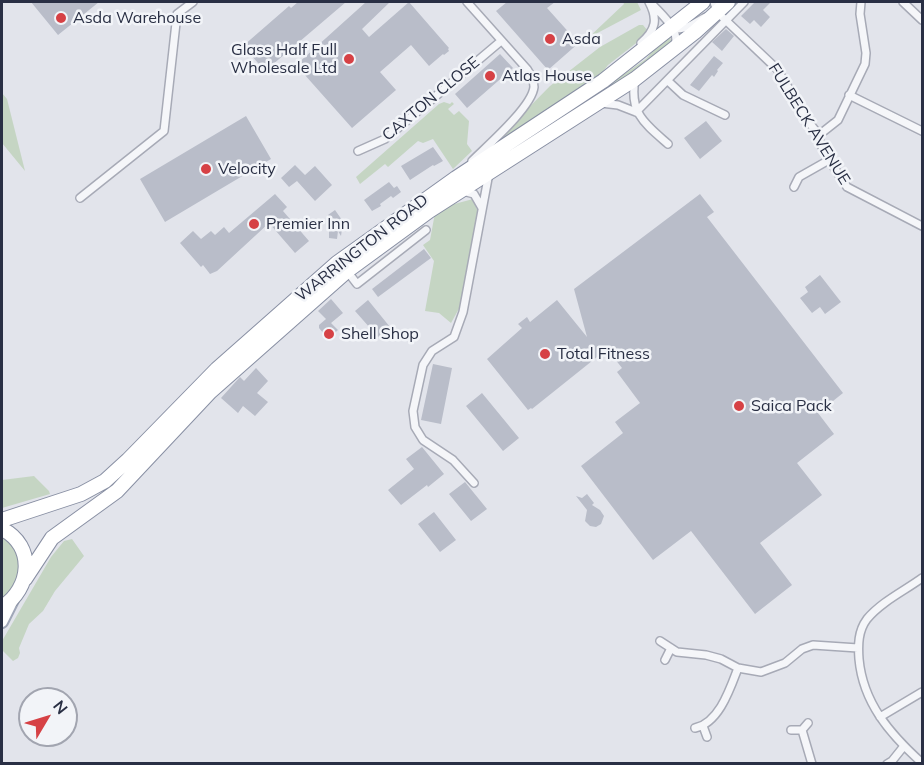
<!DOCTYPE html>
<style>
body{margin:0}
#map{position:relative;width:924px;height:765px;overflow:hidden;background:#e2e4eb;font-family:Mulish,sans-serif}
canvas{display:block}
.frame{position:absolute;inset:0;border:3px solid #292f44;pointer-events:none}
.north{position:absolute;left:18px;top:687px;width:60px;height:60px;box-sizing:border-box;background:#f2f4f8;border:2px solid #a2a5b0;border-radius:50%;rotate:52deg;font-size:16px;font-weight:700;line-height:24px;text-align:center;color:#292f44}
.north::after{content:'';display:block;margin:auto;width:21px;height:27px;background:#d64145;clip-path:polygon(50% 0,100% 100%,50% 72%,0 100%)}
</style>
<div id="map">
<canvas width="924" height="765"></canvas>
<div class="frame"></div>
<div class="north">N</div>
</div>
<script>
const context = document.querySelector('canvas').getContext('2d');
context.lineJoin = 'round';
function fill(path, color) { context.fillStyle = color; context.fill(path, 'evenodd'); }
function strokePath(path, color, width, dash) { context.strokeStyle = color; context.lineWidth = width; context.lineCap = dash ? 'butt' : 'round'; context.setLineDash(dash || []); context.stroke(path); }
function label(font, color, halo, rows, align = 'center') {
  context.font = font + ' Mulish,sans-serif'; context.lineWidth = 5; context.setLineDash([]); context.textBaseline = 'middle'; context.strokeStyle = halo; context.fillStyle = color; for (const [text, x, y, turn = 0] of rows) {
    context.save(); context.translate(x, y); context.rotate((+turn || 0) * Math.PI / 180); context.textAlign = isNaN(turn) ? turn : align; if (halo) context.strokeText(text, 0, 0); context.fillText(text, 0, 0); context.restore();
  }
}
fill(new Path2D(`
 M623,2h14l4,8 -53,28 36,-34z
 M639,25h4l5,6 -4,6 -36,28 -9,12 -101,68 -3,-3 55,-56 50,-39z
 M668,37h2l1,4 -7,13 -233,148 176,-116 39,-27 9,-11z
 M2,93l5,6 18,72 -23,-28z
 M444,102l6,2 2,-2 2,2 -6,5 6,6 5,-4 10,10 -2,23 5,7 -19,18 -20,-30 -10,4 -5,-2 -30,26 -3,-3 -25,20 -4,-7 83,-73z
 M473,199l5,13 -2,16 -15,77 -10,18 -12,-10 -14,-2 9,-50 -11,-16 7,-5 5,-27 12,-7z
 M34,476l15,15 1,3 -48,14v-28z
 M2,533l19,23 -3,25 -16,20z
 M72,539l12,17 -29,35 -12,20 -14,13 -10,24 1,5 -2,5 -5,3 -11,-11v-9l49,-84 13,-16z`), '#c5d5c3');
fill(new Path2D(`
 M31,2h68l-41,33z
 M298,2h48l-81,69 -22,-25 46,-40 2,2z
 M366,2h24l-28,27 7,8 40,-35 40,46 -1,1 1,2 -5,4 -1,-1 -14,12 -18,-21 -31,27 16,18 -44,38 -56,-63z
 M507,2h48l-8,6 26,29 3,-2 5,6 -33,29 -52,-59z
 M755,2h16l-8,8 7,7 -9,10 -7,-7 -4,4 -9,-8z
 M726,29l8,7 -12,15 -10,-9z
 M500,54l13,14 -46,40 -12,-14z
 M714,56l9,7 -6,7 1,1 -4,6 -2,-2 -13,16 -9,-6z
 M246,116l25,43 -106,63 -25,-43z
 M706,121l16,20 -22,18 -16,-21z
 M433,147l10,14 -9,5 -1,-1 -23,15 -9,-14z
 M295,165l10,10 10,-9 17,19 -17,16 -18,-20 -8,6 -8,-9z
 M389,182l5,6 3,-2 4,6 -8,6 -2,-2 -11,8 1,2 -9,5 -8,-11z
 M275,194l12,13 -4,4 26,30 -14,12 -26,-30 -52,48 -7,3 -7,-9 -2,2 -21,-24 13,-12 8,8 10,-8 4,4 9,-8 5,6z
 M700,194l14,18 -7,5 136,176 -25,20 16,21 -37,29 25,32 -62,48 32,42 -37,29 -64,-83 -38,29 -72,-94 42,-33 -8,-11 25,-19 -23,-31 5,-4 -15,-19 -75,60 -1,-1 -3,2 -41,-51 35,-31 -4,-4 9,-7 3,5 27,-22 30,37 -13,-48z
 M335,210l7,10 9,1 -1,9 -8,-1 -1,7 -3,-5 -1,8 -8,-1v-8l9,1 -10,-16z
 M424,249l7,9 -53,39 -6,-8z
 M820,275l21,27 -16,12 -5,-7 -8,6 -12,-15 8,-6 -3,-5z
 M331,299l12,14 -12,10 7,7 -10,9 -9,-11v-3l7,-6 -8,-8z
 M368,300l22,27 -12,10 -23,-26z
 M433,364l19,4 -11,56 -20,-4z
 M256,368l12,13 -11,12 11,9 -13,14 -12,-10 -5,7 -17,-15 19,-21 4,4z
 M482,393l37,45 -16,13 -37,-45z
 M422,447l22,27 -16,13 -1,-2 -26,20 -13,-15 26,-21 -8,-10z
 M465,482l22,27 -16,12 -22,-27z
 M587,494l7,9 -2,2 8,5 4,6 -3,8 -5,3 -6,-1 -5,-5 2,-11 -11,-14 6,2z
 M434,512l22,28 -16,12 -22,-28z`), '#b9bdc9');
const street = new Path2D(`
 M467,2l60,67c4,6 7,11 7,18 -2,20 -47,59 -62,74
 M714,2l3,10 60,57 34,56 8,10 1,8 9,17 18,27 75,39
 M903,2l19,18
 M653,5c10,11 27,25 22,40
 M672,26c11,8 23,-4 34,-9
 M641,43c15,-13 17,-24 8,-41
 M635,79c-6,34 10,45 33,65
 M668,81l15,14 42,20
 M849,95l73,36
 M601,103l17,2 18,7
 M636,112l108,-110
 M819,135l19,-15 27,-56 1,-11 -6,-39 1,-12
 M358,151l27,-12 116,-98
 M794,187l5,-10 30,-17
 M463,191l11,3 8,14
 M80,198l84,-67 13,-117 16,-12
 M347,271l10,13 69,-54
 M474,483l-21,-23 -30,-20 -8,-13 -2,-16 10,-46 9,-14 22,-14 9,-25 26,-139
 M922,578c-18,13 -41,24 -55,41 -9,12 -9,26 -8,40 4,44 31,75 63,104
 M660,641l17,11 29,3 15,4 17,9 23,4 24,-9 17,-14 11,-4 45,3
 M665,660l6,-12
 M880,717l42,-25
 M703,726l4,11
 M695,728c24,-5 35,-39 43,-60
 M791,730h11l6,-7
 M802,730l10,34
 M887,764l5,-3 12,-15`);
const primary = new Path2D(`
 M2,622l11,-22`);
const highway = new Path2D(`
 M2,520l79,-26 24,-13 23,-21 89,-91 120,-106 119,-85 147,-97 100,-79
 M2,529c34,17 29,60 0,78
 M25,579l27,-41 65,-47 93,-99 137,-121 82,-60 206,-132 60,-47 33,-30`);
strokePath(street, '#a7aab6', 10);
strokePath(primary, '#a0a7b8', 14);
strokePath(highway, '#888fa3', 16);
strokePath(street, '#f5f6f9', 7);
strokePath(primary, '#fff', 10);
strokePath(highway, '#fff', 14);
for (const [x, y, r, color] of [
 [61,18,6,"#d64145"],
 [550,39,6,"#d64145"],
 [349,59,6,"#d64145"],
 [490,76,6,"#d64145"],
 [206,169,6,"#d64145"],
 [254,224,6,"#d64145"],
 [329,334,6,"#d64145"],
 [545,354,6,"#d64145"],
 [739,406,6,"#d64145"]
]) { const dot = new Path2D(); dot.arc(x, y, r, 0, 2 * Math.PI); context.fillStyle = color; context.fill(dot); strokePath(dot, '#f2f4f8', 2); }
label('16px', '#292f44', '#f2f4f8', [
 ["Asda Warehouse",73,18],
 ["Asda",562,39],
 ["Glass Half Full",337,50,"right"],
 ["Wholesale Ltd",337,68,"right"],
 ["Atlas House",502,76],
 ["Velocity",218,169],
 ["Premier Inn",266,224],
 ["Shell Shop",341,334],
 ["Total Fitness",557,354],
 ["Saica Pack",751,406]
], 'left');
label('16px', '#292f44', '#f2f4f8', [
 ["CAXTON CLOSE",431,99,-40],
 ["FULBECK AVENUE",809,124,58],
 ["WARRINGTON ROAD",362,248,-38]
]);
</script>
